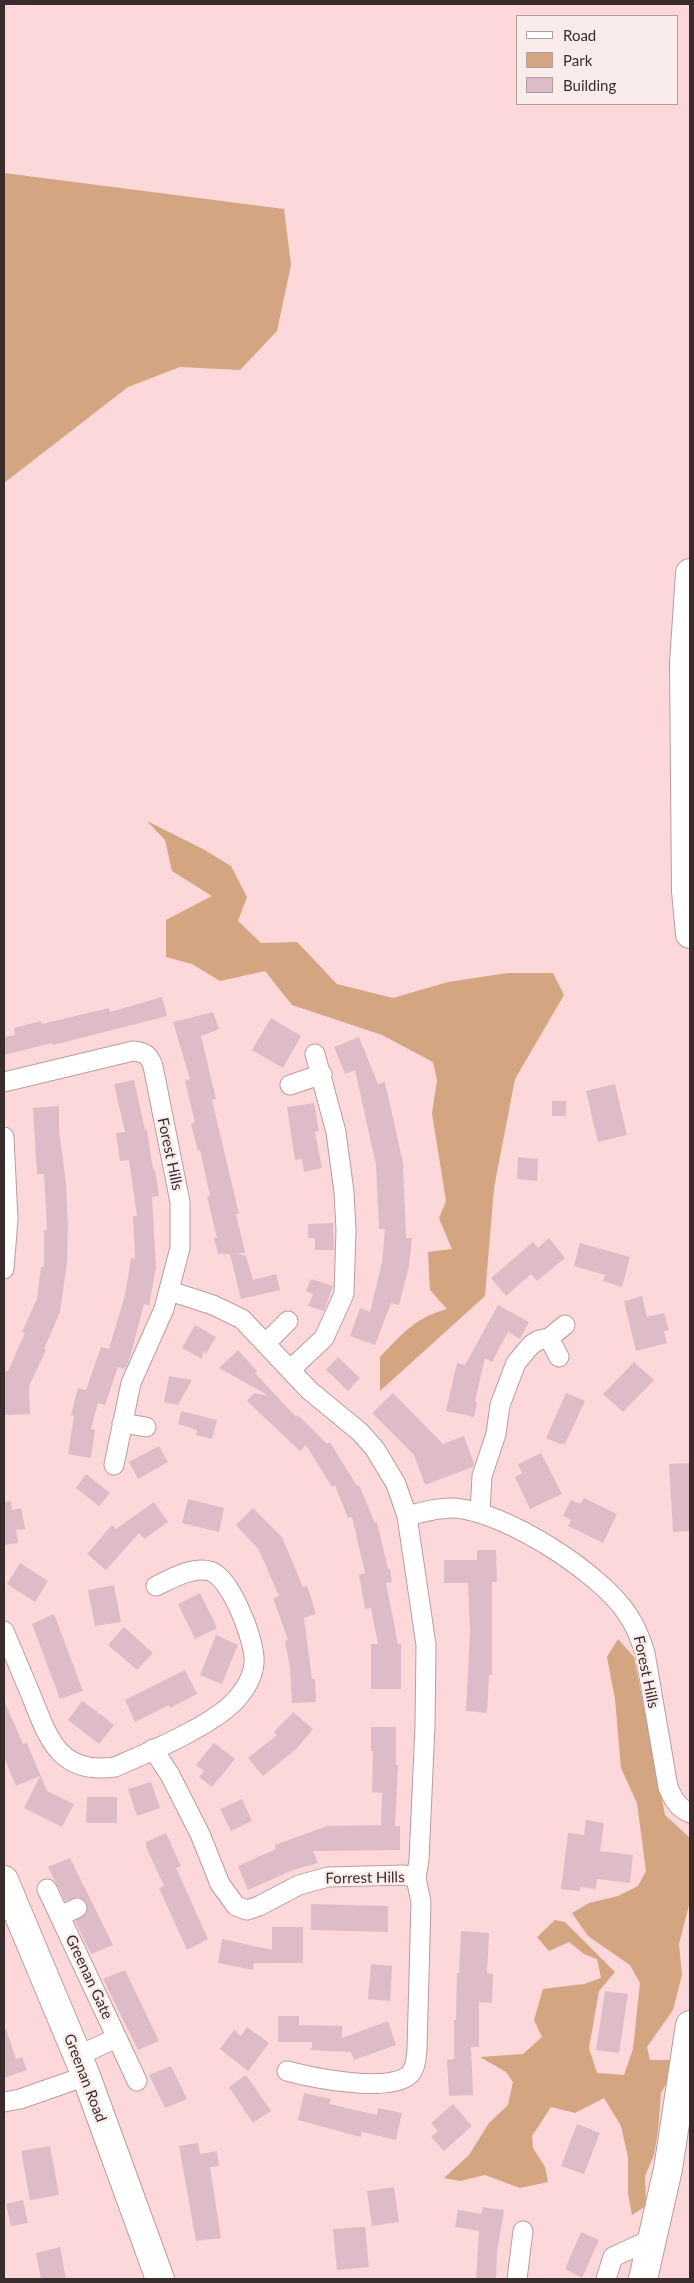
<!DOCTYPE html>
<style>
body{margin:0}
#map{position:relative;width:694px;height:2283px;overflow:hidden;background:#fdd8da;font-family:Lato,sans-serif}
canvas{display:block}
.frame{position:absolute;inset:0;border:5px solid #3a2c2d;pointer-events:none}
.legend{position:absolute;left:516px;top:15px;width:162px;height:90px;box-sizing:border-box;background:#fbecec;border:1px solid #ae9fa0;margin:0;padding:6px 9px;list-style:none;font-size:15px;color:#3a2c2d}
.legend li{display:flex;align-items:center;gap:10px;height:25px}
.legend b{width:25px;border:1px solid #ae9fa0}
</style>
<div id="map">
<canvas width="694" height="2283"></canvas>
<div class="frame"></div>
<ul class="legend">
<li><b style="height:6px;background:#fff"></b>Road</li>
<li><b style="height:14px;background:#d3a581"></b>Park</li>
<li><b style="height:14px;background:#ddbcc8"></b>Building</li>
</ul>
</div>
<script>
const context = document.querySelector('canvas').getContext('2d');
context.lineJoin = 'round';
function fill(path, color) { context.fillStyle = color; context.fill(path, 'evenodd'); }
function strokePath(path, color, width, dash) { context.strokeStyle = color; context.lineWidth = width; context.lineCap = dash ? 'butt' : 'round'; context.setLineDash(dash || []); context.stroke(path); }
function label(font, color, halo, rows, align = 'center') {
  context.font = font + ' Lato,sans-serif'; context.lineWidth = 5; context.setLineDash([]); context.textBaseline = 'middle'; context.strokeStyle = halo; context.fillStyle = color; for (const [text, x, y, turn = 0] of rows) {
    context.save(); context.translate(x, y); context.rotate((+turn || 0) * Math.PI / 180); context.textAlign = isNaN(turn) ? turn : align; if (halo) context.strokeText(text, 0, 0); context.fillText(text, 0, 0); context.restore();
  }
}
fill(new Path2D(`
 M4,173l280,36 7,56 -14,66 -37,39 -60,-3 -52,20 -124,96z
 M147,821l56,28 28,17 16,31 -9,24 23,22 36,-1 40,42 56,14 55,-16 60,-9h45l11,22 -49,84 -21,109 -9,108 -105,95v-34c22,-23 35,-39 67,-48l-17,-19 -2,-38 24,-3 -13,-31 7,-17 -14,-88 5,-33 -4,-18 -51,-27 -90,-30 -27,-34 -45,10 -28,-17 -26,-7v-37l46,-24 -40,-25 -7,-31z
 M618,1639l16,18 31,158 25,23v63l-11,43 3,31 -9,35 -26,37 3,13h20l-2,21 -7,12 -3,38 -4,24 -9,21 1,30 -14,9 -4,-21v-37l-7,-31 -17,-28 -29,15 -24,-6 -19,29 1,12 12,19 3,15 -28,6 -35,-13 -25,6 -16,-3 25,-23 20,-32 19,-18 5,-23 -7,-10 -26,-15 43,-3 19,-17 -8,-17 9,-31 41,-5 17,-6 -4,-19 -13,-5 -15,-12 -20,9 -12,-14 18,-17 10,2 50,50 -16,19 -10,57 8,25 27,2 9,-26 7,-66 -10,-18 -42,-29 -16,-23 17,-10 29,-7 20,-10 8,-15 -9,-68 -16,-35 -6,-69 -8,-42z`), '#d3a581');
fill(new Path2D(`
 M162,997l5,19 -114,29 -1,-2 -48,12v-18l11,-2 -1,-7 27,-7 1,3 67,-16 1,4z
 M213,1012l6,17 -18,7 15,63 -4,1 27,114h-3l9,39h-8l9,3 7,24 23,-6 4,16 -39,9 -11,-45h-12l-4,-16h3l-10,-41 3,-1 -10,-46 -2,1 -7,-27 4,-2 -10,-41 5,-2 -17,-57z
 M271,1018l30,18 -18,32 -31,-18z
 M359,1037l19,47 7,-2 18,81 3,75h6l-3,28 -10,39 -8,-2 -16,42 -25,-9 10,-28 10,4 12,-50 3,-33h-6l-3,-64 -21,-95 -10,4 -11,-27z
 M134,1080l11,50h2l6,40h2l4,26 -7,1 4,71 -7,37 -5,-1 -14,53 -5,12 -7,-2 -13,38 -7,-2 -7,26 4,1 -4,28 -23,-4 6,-38 -3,-1 7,-27 8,2 15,-43 8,2 16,-54 6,-37 4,1 -2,-43h4l-8,-56 -9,1 -4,-28 9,-1 -11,-48z
 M615,1084l12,51 -29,7 -12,-51z
 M552,1101h14v15h-14z
 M314,1103l5,28 -4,1 7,36 -18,4 -2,-13 -7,1 -8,-53z
 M59,1106v25l7,52 2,44 -1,35 -7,50 -16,37 2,1 -17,36 1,28 -26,1v-44h4l17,-38 -3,-1 15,-33 4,-32h3v-37h3l-3,-56h-7l-4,-66z
 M518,1157l20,2 -1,22 -20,-2z
 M333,1223l1,27h-19v-12h-7v-14z
 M549,1238l16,20 -28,23 -6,-7 -25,22 -15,-18 42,-36 5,6z
 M580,1243l50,14 -8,30 -19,-6 2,-6 -31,-9z
 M311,1279l22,7 -9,25 -16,-5 5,-12 -7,-3z
 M642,1296l5,21 17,-4 5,17 -5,1 3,12 -31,8 -12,-50z
 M498,1305l31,17 -9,17 -12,-7 -16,30 -7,-4 -10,43 2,1 -3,15 -28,-6 11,-48 8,2z
 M195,1325l21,12 -10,17 -3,-3 -1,8 -20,-11z
 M238,1350l19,21 -2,2 41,44 2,-2 29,29 3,-2 27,44 2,-1 16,38 2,-1 11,47h2l2,13 -6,1 12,61h3v45h-30v-45h7l-7,-36 -6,1 -6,-34 6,-2 -13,-56 -4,1 -13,-33 -3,2 -26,-42 -6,6 -53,-50 7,-8 15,3 -50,-28z
 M338,1357l22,21 -12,13 -22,-21z
 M634,1362l20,18 -31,32 -20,-18z
 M169,1376l23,4 -14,25 -14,-3z
 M393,1393l50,51 21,-8 10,28 -1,3 -48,18 -11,-30 -42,-42z
 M566,1393l19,8 -20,43h-5l-14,-6z
 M181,1411l36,9 -5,19 -16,-4 1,-5 -19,-6z
 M159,1446l9,16 -30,17 -9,-17z
 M541,1453l21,41 -32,15 -15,-32 7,-4 -4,-9z
 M690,1463v68l-17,1 -4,-68z
 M86,1474l24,19 -11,13 -23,-18z
 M584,1498l33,16 -14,29 -35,-17 3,-6 -8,-4 8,-16 9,4z
 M188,1499l36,9 -5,24 -37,-9z
 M11,1501l1,9 9,-2 4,21 -9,1 2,13 -14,2v-43z
 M154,1502l14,20 -24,17 -5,-6 -33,37 -19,-16 25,-29 4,4z
 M253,1508l29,29 21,50 4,-1 9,28 -12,4 8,61h3l1,23 -24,1 -2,-35 -5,-27 3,-1 -15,-42 6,-2 -20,-46 -23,-25z
 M477,1550h19l1,32h-5v93h-3l-2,38 -21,-2 4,-79 -2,-49h-24v-23h33z
 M20,1563l28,18 -13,21 -28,-18z
 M114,1585l7,37 -26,4 -7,-36z
 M200,1593l17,35 -22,11 -17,-35z
 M54,1614l29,77 -23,8 -28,-75z
 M124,1627l29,26 -16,17 -29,-25z
 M216,1635l22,10 -16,39 -22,-9z
 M185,1670l12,24 -27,14 -1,-3 -34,17 -10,-22z
 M4,1700l19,44 4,-1 20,48 27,13 -12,23 -38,-19 16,-32 -24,10 -12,-29z
 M82,1701l16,11 -2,3 3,-2 15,12 -15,19 -31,-24z
 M293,1712l20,17 -17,20 -33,27 -15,-18 29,-23 -3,-3z
 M371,1727h25v38h2l-3,61h5v24l-87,1 5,12 -25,7 -45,20 -10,-24 38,-17 -1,-4 52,-19 54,-1 1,-32 -10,-1 1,-41h-2z
 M214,1743l21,16 -23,28 -13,-10 5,-6 -8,-6z
 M151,1782l9,26 -23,8 -9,-27z
 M87,1797h30v26h-31z
 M242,1799l10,22 -21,10 -11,-22z
 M586,1820l18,3 -4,28 33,4 -3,28 -33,-4 -1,10 -16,-2v4l-19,-2 7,-56 16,2z
 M166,1833l15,33 -5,2 32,71 -21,11 -28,-62 5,-2 -18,-39v-5z
 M70,1858l43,87 -22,9 -16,-33 11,-7 1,-11 -9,-6 -13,4 -17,-34z
 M311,1904l77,2v26l-77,-2z
 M272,1927h31v36h-49l-1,7 -35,-7 4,-24 50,11z
 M461,1931l28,2 -2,40 6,1 -1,29 -13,-1v45h-8l2,48 -24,1 -2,-36 7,-1v-39h2l1,-47h2z
 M371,1964l21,2 -2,35 -22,-2z
 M125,1970l34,71 -21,9 -35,-71z
 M605,1991l23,3 -9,59 -23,-3z
 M278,2016h21v9l43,1v12l46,-17 8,24 -42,15 -3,-8 -43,-2 4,-2v-6h-34z
 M247,2027l22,16 -21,28 -28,-22 14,-19 7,6z
 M4,2029h2l10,30 6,-2 5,13 -23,8z
 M171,2066l16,33 -22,9 -16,-33z
 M246,2075l25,36 -18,12 -24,-36z
 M304,2093l27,6 -2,5 48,11 1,-7 24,5 -6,27 -34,-8 -1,5 -63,-17z
 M453,2104l19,22 -28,25 -13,-14 7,-6 -7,-8z
 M577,2124l23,9 -16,41 -23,-8z
 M198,2143l2,11 17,-3 2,15 -9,1 11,71 -25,3 -17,-95z
 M50,2146l9,49 -29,5 -9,-49z
 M394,2187l5,35 -27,4 -5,-35z
 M23,2200l5,23 -17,3 -5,-22z
 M483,2207l21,3 -7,42 -1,27h-20l3,-48 -24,-4 3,-17 23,4z
 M365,2227l4,40 -32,3 -4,-41z
 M581,2232l18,8 -17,38 -17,-9z
 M60,2247l6,32h-25l-5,-26z`), '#ddbcc8');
const street = new Path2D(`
 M4,1082l129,-31c12,1 16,4 20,15l27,136v46l-16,61 -33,74 -17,82
 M290,1085l32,-11
 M4,1137l4,82 -4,50
 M170,1291l43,14 29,14 67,71 51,42 15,17 21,35 11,32 19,129 -1,81 -6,134 -3,18
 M549,1338l10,19
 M266,1343l22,-22
 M290,1370l34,-32 20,-44 2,-64 -2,-38 -8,-60 -21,-78
 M122,1423l24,4
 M480,1512l2,-36 14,-42 4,-29 16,-42 15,-18 8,-5 10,-2 16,-13
 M407,1516c16,-4 32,-9 48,-8 51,4 146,65 173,107 8,12 13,25 17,38l23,134c5,12 10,21 22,26
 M4,1631c9,21 18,43 27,64 17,43 28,80 84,72 32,-14 105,-44 125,-72 8,-10 15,-24 14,-38 -2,-22 -23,-79 -44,-86 -17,-5 -39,8 -54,15
 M153,1749l17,26 30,59 20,50 16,22 11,4 12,-4 40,-21 29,-8 76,-2 12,3 5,24 -4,147c-1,9 -1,20 -8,26 -21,18 -96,3 -122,-4
 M47,1889l70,149 -40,18
 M60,1916l17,-8
 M117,2038l20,43
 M4,2102l16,-3 66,-23
 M517,2279l6,-48
 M606,2279l7,-22 39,-18`);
const secondary = new Path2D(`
 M4,1880l82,196 74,203
 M643,2279l25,-110 22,-144`);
const highway = new Path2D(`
 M690,573l-6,90 2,228 4,43`);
strokePath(street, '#bd9b9c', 21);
strokePath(secondary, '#bd9b9c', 30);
strokePath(highway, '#bd9b9c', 30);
strokePath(street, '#fff', 19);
strokePath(secondary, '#fff', 28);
strokePath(highway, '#fff', 28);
label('15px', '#3a2c2d', '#fbecec', [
 ["Forest Hills",170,1154,78],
 ["Forest Hills",646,1672,78],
 ["Forrest Hills",365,1878,-1],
 ["Greenan Gate",89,1977,65],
 ["Greenan Road",85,2078,69]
]);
</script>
